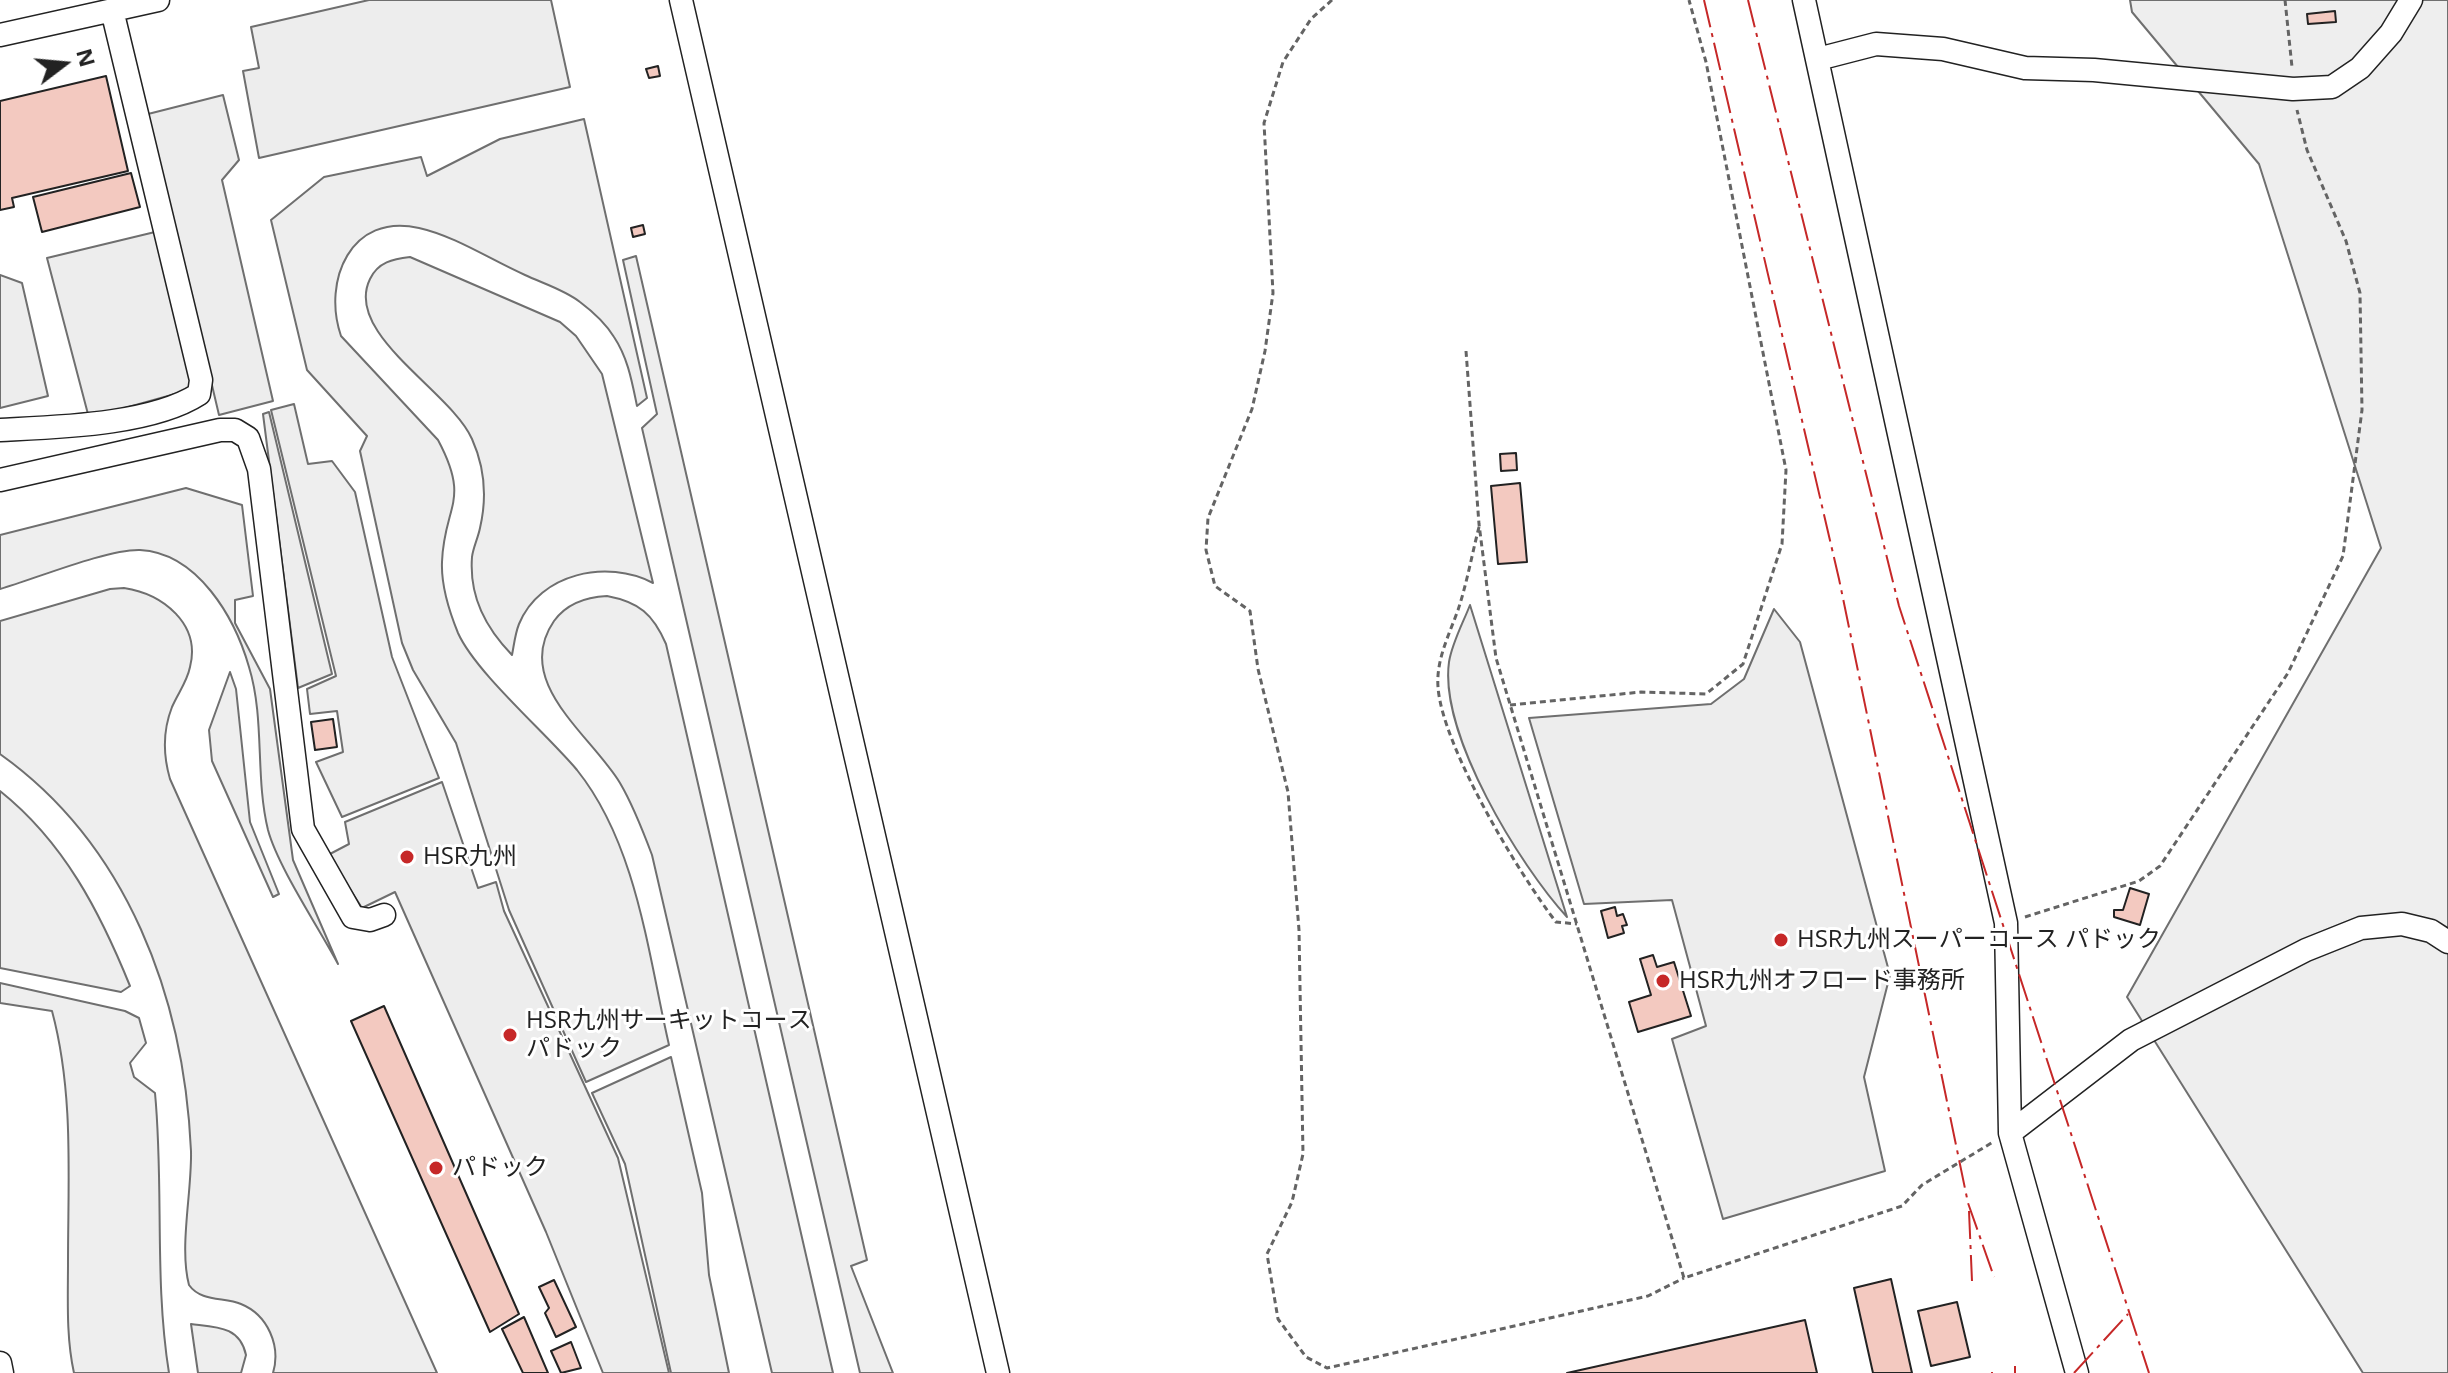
<!DOCTYPE html>
<meta charset="utf-8">
<style>
body{margin:0}
#map{position:relative;width:2448px;height:1373px;overflow:hidden;background:#fff;font-family:"Open Sans",sans-serif}
canvas{display:block}
.north{position:absolute;left:24px;top:24px;width:80px;height:80px;-webkit-text-stroke:6px #fff;paint-order:stroke;rotate:74deg;font-size:22px;font-weight:700;line-height:32px;text-align:center;color:#222}
.north::after{content:'';display:block;margin:auto;width:28px;height:36px;background:#222;clip-path:polygon(50% 0,100% 100%,50% 72%,0 100%)}
</style>
<div id="map">
<canvas width="2448" height="1373"></canvas>
<div class="north">N</div>
</div>
<script>
const context = document.querySelector('canvas').getContext('2d');
context.lineJoin = 'round';
function fill(path, color) { context.fillStyle = color; context.fill(path, 'evenodd'); }
function strokePath(path, color, width, dash) { context.strokeStyle = color; context.lineWidth = width; context.lineCap = dash ? 'butt' : 'round'; context.setLineDash(dash || []); context.stroke(path); }
function label(font, color, halo, rows, align = 'center') {
  context.font = font + ' "Open Sans","Noto Sans JP",sans-serif'; context.lineWidth = 6; context.setLineDash([]); context.textBaseline = 'middle'; context.strokeStyle = halo; context.fillStyle = color; for (const [text, x, y, turn = 0] of rows) {
    context.save(); context.translate(x, y); context.rotate((+turn || 0) * Math.PI / 180); context.textAlign = isNaN(turn) ? turn : align; if (halo) context.strokeText(text, 0, 0); context.fillText(text, 0, 0); context.restore();
  }
}
const green = new Path2D(`
 M2130,0h318v1373h-85l-236,-376 254,-449 -122,-384 -127,-152z
 M584,119l63,279 -10,8c-5,-24 -9,-48 -23,-69 -8,-13 -22,-26 -34,-35 -15,-12 -38,-19 -55,-27 -34,-15 -70,-39 -106,-47 -68,-16 -97,53 -78,108l97,104c33,62 6,65 4,122 -1,24 7,49 16,71 18,40 88,100 119,137 60,75 71,184 92,275l-83,37 -77,-172 -53,-167 -43,-73 -11,-27 -42,-192 7,-15 -60,-66 -36,-150 53,-43 97,-20 6,19 73,-37z
 M636,256l231,1004 -16,6 42,107h-33l-218,-945 15,-14 -34,-154z
 M410,257l150,65 16,14 26,38 51,209c-46,-24 -113,-10 -134,41 -4,10 -5,21 -7,31 -26,-27 -43,-58 -40,-98 1,-9 6,-19 8,-29 7,-30 5,-60 -8,-89 -21,-48 -129,-105 -102,-160 8,-17 23,-20 40,-22z
 M294,404l14,60 24,-3 23,31 37,165 47,121 -97,39 -26,-55 27,-10 -6,-41 -27,3 -3,-25 29,-13 -65,-266z
 M186,488l56,17 11,91 -18,4v23l35,66 23,171 45,104c-19,-36 -60,-97 -70,-134 -13,-53 -3,-111 -19,-163 -14,-49 -51,-114 -109,-117 -33,-1 -105,29 -140,39v-54z
 M124,588c39,6 77,36 66,79 -3,15 -12,26 -18,40 -9,23 -9,48 -2,72l267,594h-164c8,-27 -5,-58 -32,-69 -17,-7 -40,-2 -52,-19 -10,-38 3,-93 2,-134 -7,-153 -63,-306 -191,-397v-133l110,-32z
 M607,596c32,6 46,18 59,48l167,729h-61l-120,-518c-9,-24 -19,-50 -32,-72 -29,-48 -108,-101 -66,-162 13,-18 32,-24 53,-25z
 M1470,605l97,312c-47,-51 -128,-183 -118,-255 3,-19 14,-39 21,-57z
 M230,672l6,17 14,133 29,72 -6,3 -61,-136 -3,-31z
 M0,791c64,51 100,121 130,195l-9,6 -121,-24z
 M0,983l125,28 14,7 7,25 -16,20 4,14 21,16c9,95 -1,186 14,280h-95c-8,-36 -6,-74 -6,-111 0,-84 6,-169 -16,-251l-52,-8z
 M671,1057l31,136 7,82 20,98h-58l-46,-209 -33,-71z
 M191,1324c25,3 49,2 55,31l-5,18h-43z`);
fill(green, '#eee');
strokePath(green, '#6f6f6f', 2);
const parking = new Path2D(`
 M369,0h182l19,87 -311,71 -16,-87 16,-3 -8,-41z
 M223,95l16,65 -17,20 51,221 -54,14 -71,-301z
 M155,232l38,157 -104,29 -42,-160z
 M0,275l22,8 26,113 -48,12z
 M269,412l63,262 -34,14 -35,-274z
 M1774,609l26,33 90,333 -26,102 21,94 -162,48 -51,-180 34,-13 -34,-126 -88,4 -55,-186 182,-14 33,-25z
 M442,782l36,106 18,-6 8,29 114,247 51,215h-66l-57,-141 -151,-340 -33,16 -34,-53 21,-11 -4,-22z`);
fill(parking, '#ededed');
strokePath(parking, '#6f6f6f', 2);
const building = new Path2D(`
 M2335,11l1,11 -28,2 -1,-10z
 M658,66l2,10 -11,2 -3,-9z
 M106,76l22,95 -116,27 2,9 -14,3v-109z
 M131,173l9,34 -98,25 -9,-35z
 M643,225l2,9 -12,3 -2,-9z
 M1516,453l1,17 -16,1 -1,-17z
 M1520,483l7,79 -29,2 -7,-78z
 M333,719l4,28 -22,3 -4,-28z
 M2130,888l19,6 -9,31 -26,-8v-7h9z
 M1615,907l2,9 6,-2 4,11 -5,1 2,7 -16,5 -7,-27z
 M1653,955l4,12 17,-5 17,54 -53,16 -9,-30 22,-7 -11,-36z
 M384,1006l135,308 -29,18 -139,-311z
 M1891,1279l21,94h-39l-19,-85z
 M554,1280l22,47 -20,10 -11,-24 4,-5 -10,-21z
 M1957,1302l13,55 -39,9 -13,-55z
 M524,1317l24,56h-25l-21,-44z
 M1805,1320l12,53h-250z
 M571,1342l10,26 -20,5 -10,-22z`);
fill(building, '#f3c9c0');
strokePath(building, '#222', 2);
const minor = new Path2D(`
 M681,0l317,1373
 M1804,0l202,923 4,210 67,240
 M0,35l158,-35
 M1818,59l58,-15 67,5 82,19 69,2 199,19 39,-2 28,-19 31,-35 20,-33
 M0,430c57,-3 151,-5 199,-36l2,-14 -89,-370
 M0,480l220,-50h15l13,8 11,31 44,360 50,88 17,3 14,-5
 M2010,1133l121,-93 175,-90 55,-22 41,-4 29,7 17,11
 M0,1363l2,10`);
strokePath(minor, '#222', 25);
strokePath(new Path2D(`
 M1332,0l-21,19 -28,43 -19,61 9,170 -8,58 -13,58 -44,109 -2,32 9,36 35,25 8,58 30,123 11,138 4,224 -11,48 -25,52 11,65 28,38 21,11 321,-72 36,-18
 M2285,0l7,67
 M1466,351l13,173 17,134 188,620 218,-72 20,-21 71,-43
 M1479,527c-7,27 -12,56 -21,83 -9,25 -22,50 -20,77 4,59 81,187 118,235l21,2
 M1510,705l131,-13 65,2 37,-30 39,-120 4,-74 -80,-408 -17,-62
 M2025,917l114,-36 21,-15 128,-193 55,-117 19,-146 -2,-117 -14,-52 -39,-91 -10,-40`), '#646464', 3, [6, 4]);
strokePath(minor, '#fff', 22);
strokePath(new Path2D(`
 M1704,0l135,579 129,624 26,74
 M1748,0l151,606 250,767
 M1969,1211l3,70
 M1992,1372v1
 M2015,1373v-7
 M2074,1373l54,-59`), '#c62828', 2, [28, 6, 4, 6]);
for (const [x, y, r, color] of [
 [407,857,8,"#c62828"],
 [1781,940,8,"#c62828"],
 [1663,981,8,"#c62828"],
 [510,1035,8,"#c62828"],
 [436,1168,8,"#c62828"]
]) { const dot = new Path2D(); dot.arc(x, y, r, 0, 2 * Math.PI); context.fillStyle = color; context.fill(dot); strokePath(dot, '#fff', 3); }
label('24px', '#222', '#fff', [
 ["HSR九州",423,857],
 ["HSR九州スーパーコース パドック",1797,940],
 ["HSR九州オフロード事務所",1679,981],
 ["HSR九州サーキットコース",526,1021],
 ["パドック",526,1049],
 ["パドック",452,1168]
], 'left');
</script>
